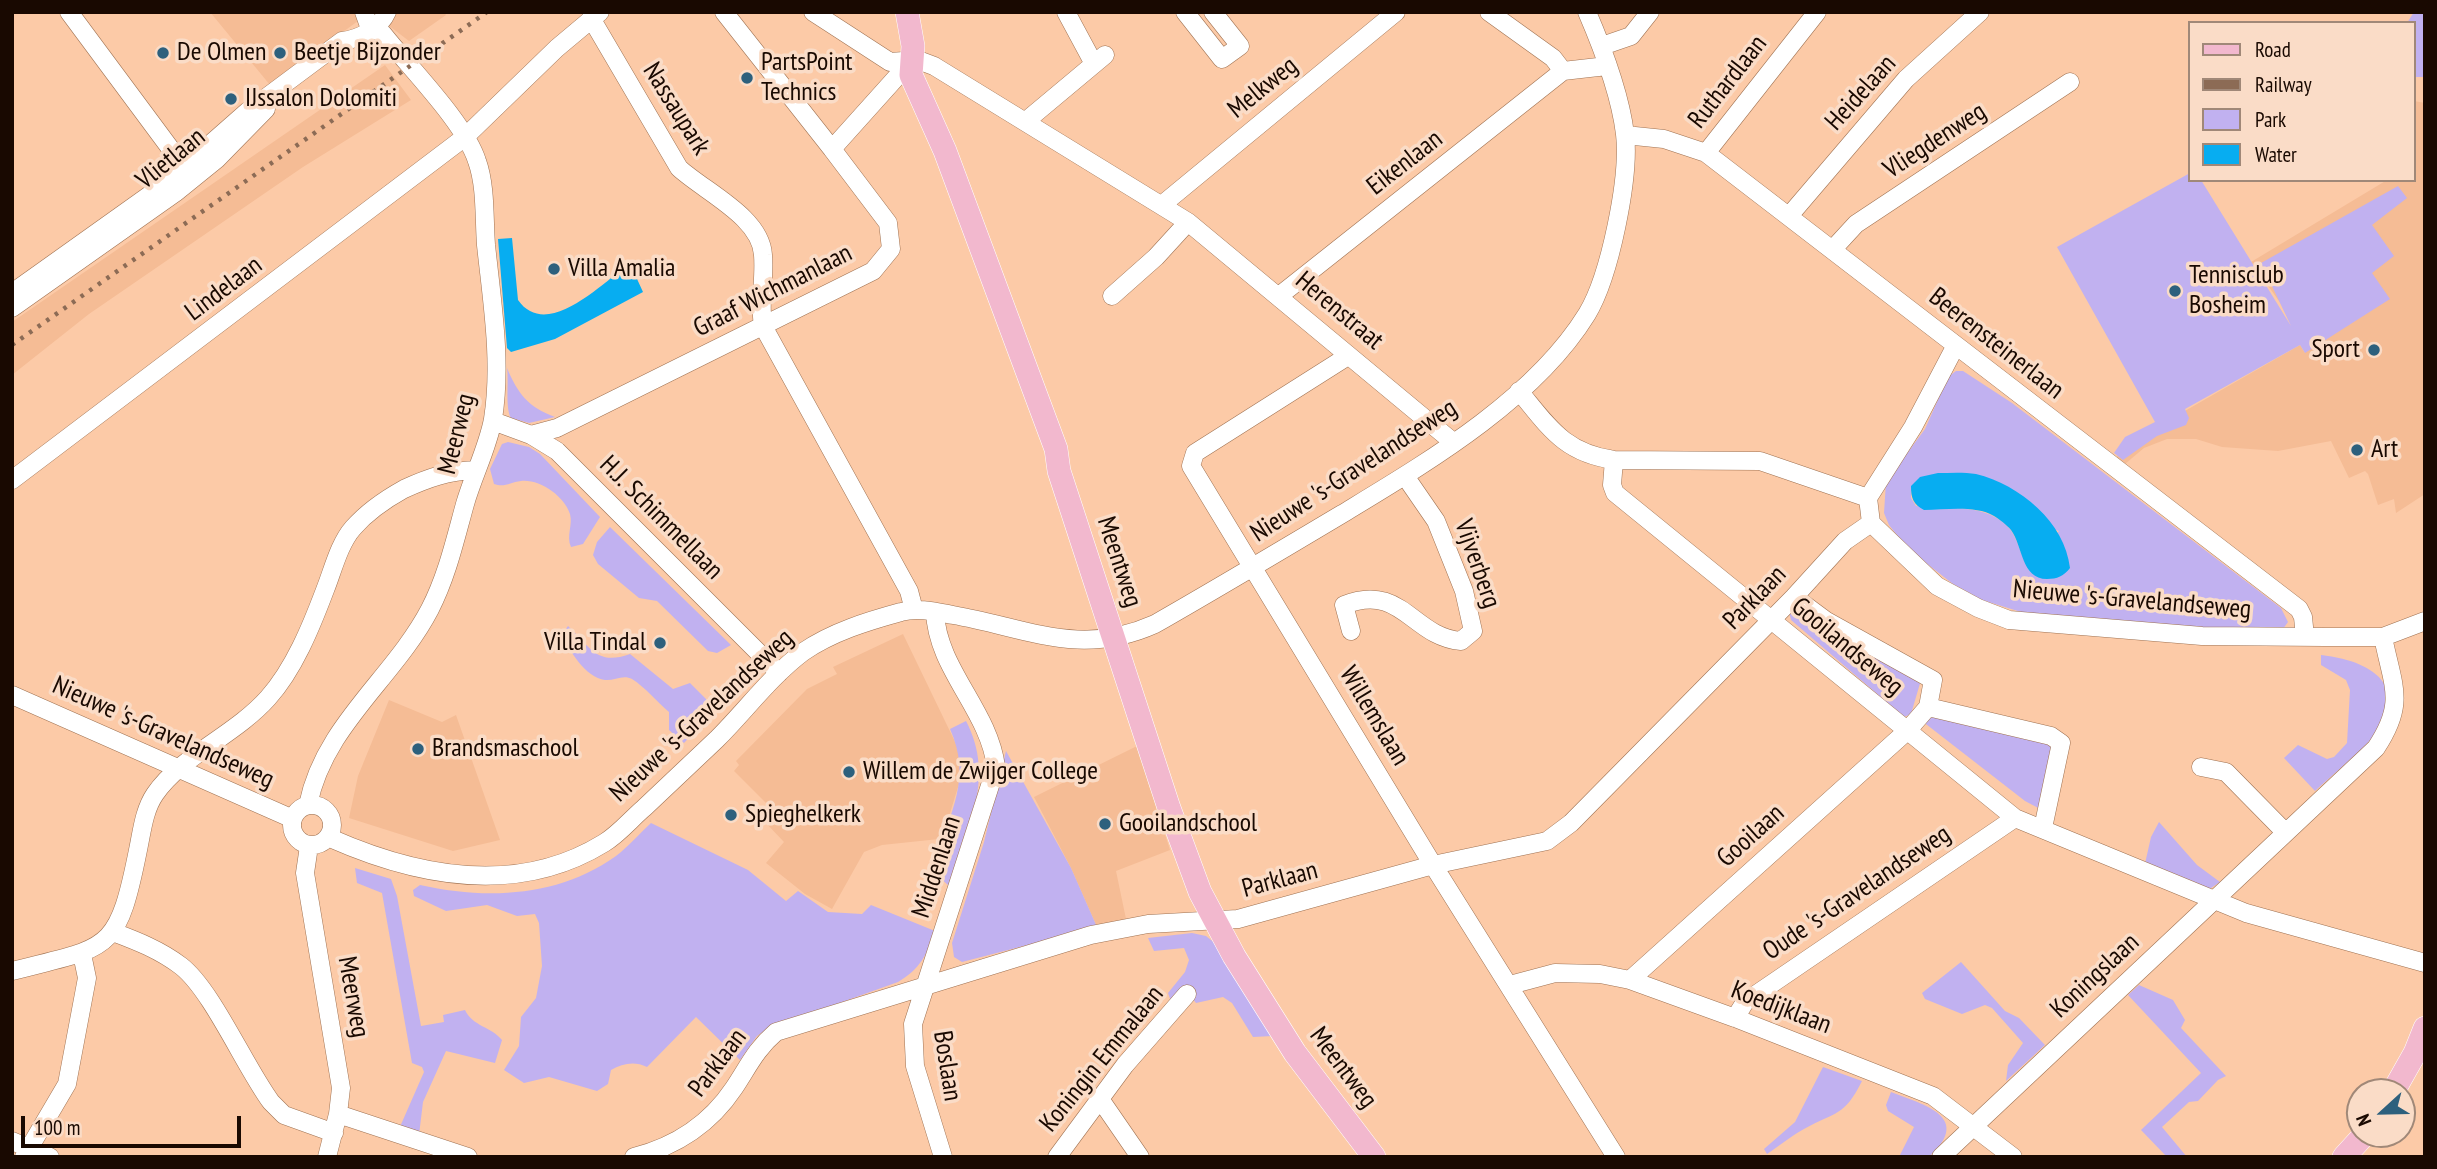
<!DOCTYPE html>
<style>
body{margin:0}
#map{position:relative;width:2437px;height:1169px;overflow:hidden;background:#fccaa7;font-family:"PT Sans Narrow",sans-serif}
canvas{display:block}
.frame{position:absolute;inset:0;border:14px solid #190901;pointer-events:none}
.legend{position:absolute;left:2188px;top:21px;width:228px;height:161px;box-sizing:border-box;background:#fadcc7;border:2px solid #a08878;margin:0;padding:9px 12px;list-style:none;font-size:21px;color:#190901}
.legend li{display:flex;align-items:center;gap:14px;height:35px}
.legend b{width:35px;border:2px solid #a08878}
.north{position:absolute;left:2346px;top:1078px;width:70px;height:70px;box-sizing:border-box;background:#fadcc7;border:2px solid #a08878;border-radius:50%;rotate:248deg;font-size:19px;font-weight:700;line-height:28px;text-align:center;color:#190901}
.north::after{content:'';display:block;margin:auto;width:24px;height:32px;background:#2d607d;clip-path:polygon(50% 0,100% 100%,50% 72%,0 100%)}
.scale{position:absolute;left:21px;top:1116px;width:220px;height:32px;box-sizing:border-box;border:4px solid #190901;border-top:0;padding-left:9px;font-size:21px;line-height:24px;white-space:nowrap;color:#190901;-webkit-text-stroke:5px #fadcc7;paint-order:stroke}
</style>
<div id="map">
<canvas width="2437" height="1169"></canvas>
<div class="frame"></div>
<ul class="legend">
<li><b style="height:9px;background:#f2b8ce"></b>Road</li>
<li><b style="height:9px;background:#8c6b55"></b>Railway</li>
<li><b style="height:19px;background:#c1b1f0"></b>Park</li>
<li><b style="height:19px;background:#07adf1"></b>Water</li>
</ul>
<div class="north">N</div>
<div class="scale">100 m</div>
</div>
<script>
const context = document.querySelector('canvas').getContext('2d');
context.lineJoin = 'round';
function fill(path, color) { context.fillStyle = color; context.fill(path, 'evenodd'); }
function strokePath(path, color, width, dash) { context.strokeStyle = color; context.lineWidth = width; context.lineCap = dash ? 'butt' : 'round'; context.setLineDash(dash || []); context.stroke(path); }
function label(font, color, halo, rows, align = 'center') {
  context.font = font + ' "PT Sans Narrow",sans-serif'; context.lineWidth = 7; context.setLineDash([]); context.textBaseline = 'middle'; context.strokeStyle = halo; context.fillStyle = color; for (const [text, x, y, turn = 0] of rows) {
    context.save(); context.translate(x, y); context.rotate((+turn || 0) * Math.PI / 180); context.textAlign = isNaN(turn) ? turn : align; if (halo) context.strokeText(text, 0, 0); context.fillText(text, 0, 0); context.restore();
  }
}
fill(new Path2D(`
 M210,12h234l2,3 -37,26 -21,-16 -23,-6 -7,2 -88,64z
 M385,65l26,35 -108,67 -214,147 -77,61v-53z
 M2414,101l11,2v391l-29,19 -2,-14 -16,6 -10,-31 -3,-3 -16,7 -18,-37 -53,10 -56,-4 -26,-8h-29l-23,9 -19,16 -9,-6 13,-15 171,-98 5,8 -6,-24 -48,-67 136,-82h27z
 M903,634l56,116 3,24 -19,62 -4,3 -57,6 -18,7 -32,57 -27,-15 -39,-31 18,-21 -21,-22 5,-15 -34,-34 5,-6 -3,-4 71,-72 30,-15 -4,-7z
 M389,700l53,22 14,-7 44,125 -47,11 -104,-33 9,-42z
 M1137,746l33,104 -54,21 10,48 -29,8 -26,-59 -37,-71z`), '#f5bc95');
fill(new Path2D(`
 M2414,12h11v65h-11v-54h-7z
 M2190,173v7h11l90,146 -30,-63 137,-77 9,12 -35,27 22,31 -22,17 18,26 -85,54 -5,-8 -115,64 4,9 -3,7 -29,11 -34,24 -9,-7 11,-16 30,-15 -98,-175z
 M507,368c11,26 21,39 48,49l-26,6 -18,-5c-6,-10 -2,-36 -4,-50z
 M1956,371h7l49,32 269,205 7,14 -5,7 -10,5 -239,-18 -52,-16 -29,-16 -45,-35 -19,-24 -5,-12 2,-31 39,-53 23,-52zM1911,487l148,44 -33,34c-5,-11 -9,-27 -16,-36 -22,-26 -62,-20 -94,-23l-5,-8z
 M508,442l21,5 11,7 60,63 -17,27 -12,3c-5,-11 2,-22 -1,-33 -6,-18 -30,-35 -49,-33 -11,1 -16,7 -27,3l-4,-15 12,-25z
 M610,527l121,118 -14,8 -9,-2 -51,-50 -18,-3 -41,-34 -5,-9 4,-13z
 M1797,607l124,73 -10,34 -7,3 -113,-97 -2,-8z
 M568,626c23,22 29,40 62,28l43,35 17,-6 18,18 -2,19 -22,23 -15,-13v-18c-12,-10 -24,-25 -37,-33 -9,-5 -18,2 -27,1 -19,-2 -38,-31 -42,-47z
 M2321,655c37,4 84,21 63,68 -7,15 -55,55 -69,68l-31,-33 14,-13 29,14 7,-2 13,-14 3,-53 -4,-10 -25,-15z
 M1930,713l122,27 3,7 -13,63 -17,-9 -103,-80z
 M966,721c30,57 1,109 -17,165l-14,-13v-13c16,-49 37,-82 15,-131z
 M1006,751l65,117 26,59 -135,35 -8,-5 -2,-14 32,-101z
 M2159,822l38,43 23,17 -12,8 -64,-22 7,-31z
 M651,823l97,47 38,31 12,-10 30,21 34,2 9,-9 64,26c-8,24 -15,38 -37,51l-131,47 -10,7 -17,24 -44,-43 -49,50c-12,-6 -24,-4 -36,3l-3,14 -11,7 -48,-14 -25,6 -20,-13 15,-24 2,-29 15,-19 6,-32 -3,-43 -4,-9 -18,2 -30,-11 -41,6 -32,-15 -1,-6 7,-5c67,15 139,12 196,-29 12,-9 23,-22 35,-33z
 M355,868l36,11 6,17 24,130 23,-4 -1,-7 22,-5c7,16 27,17 37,30l-7,23 -49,-12 -23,51 -4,33 -20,-6 25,-57 -2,-5 -10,-4 -30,-170 -25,-10z
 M1192,933l14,3 10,8 57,92 -20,1 -21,-34 -9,-6 -27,6 -9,-12 -14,16 -5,-14 17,-21 4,-12 -5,-12 -30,3 -6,-13z
 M1961,962l44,49 14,7 26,27 -39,36 2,-16 15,-22 -31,-35 -7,-3 -23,9 -37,-15 -3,-6z
 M2139,985l34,15 12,20 -4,8 45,48 -8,4 -20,21 -9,1 -27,25 25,30h-20l-26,-27 60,-57 -73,-78z
 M1823,1067l39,14c-18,36 -26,30 -58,48 -13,7 -25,17 -37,25l-3,-5 31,-27z
 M1891,1092c34,13 82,25 38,65h-30l15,-30 -26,-16 -2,-6z`), '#c1b1f0');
fill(new Path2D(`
 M512,238l6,62c28,40 81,-14 106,-32h8l11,24 -88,47 -44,13 -4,-4 -9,-109z
 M1938,473c12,0 26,-1 38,1 44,11 89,48 94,94 -6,8 -13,11 -23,11 -26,0 -24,-33 -36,-49 -4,-5 -12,-11 -17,-14 -19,-11 -49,-6 -70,-6 -11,-6 -13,-12 -13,-24l9,-9z`), '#07adf1');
const minor = new Path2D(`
 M69,12l121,163
 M724,12l108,137
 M813,12l77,50 28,-2 16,6 254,156 265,220
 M1066,12l28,52
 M1185,12l37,47 18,-13 -27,-34
 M1489,12l64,46 10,13
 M591,18l88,150c26,24 82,49 84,87 2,25 -4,47 0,71l146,265 5,19
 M1602,46l29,-10 19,-24
 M1563,71l44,-5
 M1026,121l79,-66
 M1625,135l39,4 42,14 593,456 4,8 2,20
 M1706,153l111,-141
 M1163,204l233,-192
 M1789,216l117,-137 74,-67
 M1833,249l23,-25 214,-142
 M12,293l153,-109 83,-73 94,-70c18,-2 38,-13 45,-29
 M1112,296l44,-39 32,-35
 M1279,296l284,-225
 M12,308l163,-115 42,-34 49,-50
 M1348,356l-153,97 -4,13 242,399 183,292
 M1519,391c30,36 45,62 95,69l146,1 108,37
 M493,421l38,14 26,16 222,222
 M531,435l26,-7 316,-157 18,-22 -3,-26 -56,-74 79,-88
 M1614,460l-2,25 3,8 400,325 231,95 179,50
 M12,480l453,-343 92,-89 43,-36
 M1868,498l3,25 66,63 41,22 31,12 193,16 123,1h58l42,-16
 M1868,498l45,-71 42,-80
 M935,612c2,57 54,98 61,155l-83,257 2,42 28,91
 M1351,631l-7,-26c58,-23 68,32 117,36l12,-10 -9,-40 -28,-70 -31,-45
 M12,695l281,124
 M1928,707l123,29 10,7 -18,85
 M2201,767l25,5 59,60
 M308,805c16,-80 86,-127 122,-196 17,-33 25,-69 35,-105 8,-28 23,-57 28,-85 9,-57 -1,-117 -7,-174 -2,-27 0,-59 -9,-84 -12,-38 -68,-94 -94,-127l-14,-8 -5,-14
 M292 825a20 20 0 1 1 40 0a20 20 0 1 1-40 0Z
 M330,838c88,39 188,58 274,5 15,-9 27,-24 40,-35 24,-23 49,-46 73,-69 29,-29 53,-62 86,-87 29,-20 65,-31 98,-40 16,-5 36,0 52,3 75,13 126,43 202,9 63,-36 125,-73 187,-110 84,-51 192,-114 245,-200 23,-38 43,-137 38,-180 -5,-41 -22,-85 -38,-122
 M309,846l-4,27 36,215 -3,26 -11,43
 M113,932c24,9 47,18 68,34 31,24 64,101 90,136l13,13 50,18
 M12,971c97,-25 105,-16 126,-121 4,-19 6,-40 17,-56 26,-38 80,-59 113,-96 26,-29 43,-71 57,-108 8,-20 14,-46 28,-62 14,-16 33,-29 51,-39 24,-11 44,-18 71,-19
 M1630,980l277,-249 21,-24 5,-27 -108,-60 -31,-23
 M1510,985l45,-12 45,1 30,6 105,38 198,78 80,61
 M1735,1018l10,-16 270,-184
 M1100,1099l40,58
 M338,1114l130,43
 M12,1141l38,16
 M24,1157l43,-73 20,-106 -5,-24
 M634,1157c43,-11 76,-33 100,-69 14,-21 22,-39 42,-56l315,-97 57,-11 90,-5 195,-54 114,-24 24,-18 223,-226 51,-56 26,-18
 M1057,1157l68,-92 62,-71
 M1941,1157l435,-409c30,-45 17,-61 7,-111`);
const major = new Path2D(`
 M907,12l6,34 -2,29 34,76 111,298 3,22 110,337 31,84 34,64 61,97 79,104
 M2393,1092l22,-39 10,-25
 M2344,1157l21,-23`);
strokePath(minor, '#9f7252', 19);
strokePath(major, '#fff', 24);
strokePath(minor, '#fff', 18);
strokePath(major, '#f2b8ce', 23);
strokePath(new Path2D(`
 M12,345l475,-333`), '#8c6b55', 4.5, [3.5, 7]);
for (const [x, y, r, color] of [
 [163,53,7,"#2d607d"],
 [280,53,7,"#2d607d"],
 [747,78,7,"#2d607d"],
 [231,99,7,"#2d607d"],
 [554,269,7,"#2d607d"],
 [2175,291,7,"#2d607d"],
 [2374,350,7,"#2d607d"],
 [2357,450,7,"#2d607d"],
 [660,643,7,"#2d607d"],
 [418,749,7,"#2d607d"],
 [849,772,7,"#2d607d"],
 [731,815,7,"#2d607d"],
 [1105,824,7,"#2d607d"]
]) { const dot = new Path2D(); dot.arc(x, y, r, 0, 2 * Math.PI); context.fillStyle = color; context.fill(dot); strokePath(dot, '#fadcc7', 2.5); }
label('26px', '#190901', '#fadcc7', [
 ["De Olmen",177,53],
 ["Beetje Bijzonder",294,53],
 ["PartsPoint",761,63],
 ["Technics",761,93],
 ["IJssalon Dolomiti",245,99],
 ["Villa Amalia",568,269],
 ["Tennisclub",2189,276],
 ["Bosheim",2189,306],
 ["Sport",2360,350,"right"],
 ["Art",2371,450],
 ["Villa Tindal",646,643,"right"],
 ["Brandsmaschool",432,749],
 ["Willem de Zwijger College",863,772],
 ["Spieghelkerk",745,815],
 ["Gooilandschool",1119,824]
], 'left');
label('26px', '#190901', '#fadcc7', [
 ["Ruthardlaan",1728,82,-52],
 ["Melkweg",1263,88,-39],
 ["Heidelaan",1861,93,-48],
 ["Nassaupark",676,109,58],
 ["Vliegdenweg",1935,141,-33],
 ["Vlietlaan",171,159,-39],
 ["Eikenlaan",1405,163,-38],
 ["Lindelaan",224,289,-37],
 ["Graaf Wichmanlaan",773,291,-27],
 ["Herenstraat",1339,311,40],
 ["Beerensteinerlaan",1996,344,38],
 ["Meerweg",457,434,-76],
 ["Nieuwe 's-Gravelandseweg",1354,471,-33],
 ["H.J. Schimmellaan",661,518,45],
 ["Meentweg",1119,562,72],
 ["Vijverberg",1477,564,71],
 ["Parklaan",1755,598,-46],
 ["Nieuwe 's-Gravelandseweg",2132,600,5],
 ["Gooilandseweg",1847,647,40],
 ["Nieuwe 's-Gravelandseweg",702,716,-43],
 ["Willemslaan",1374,716,59],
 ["Nieuwe 's-Gravelandseweg",163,733,24],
 ["Gooilaan",1751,836,-42],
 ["Middenlaan",937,867,-72],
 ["Parklaan",1280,880,-15],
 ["Oude 's-Gravelandseweg",1857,893,-34],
 ["Koningslaan",2095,976,-43],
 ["Meerweg",353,997,80],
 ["Koedijklaan",1781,1008,21],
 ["Koningin Emmalaan",1102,1059,-51],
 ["Parklaan",718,1063,-53],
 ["Boslaan",947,1066,81],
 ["Meentweg",1343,1068,53]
]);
</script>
